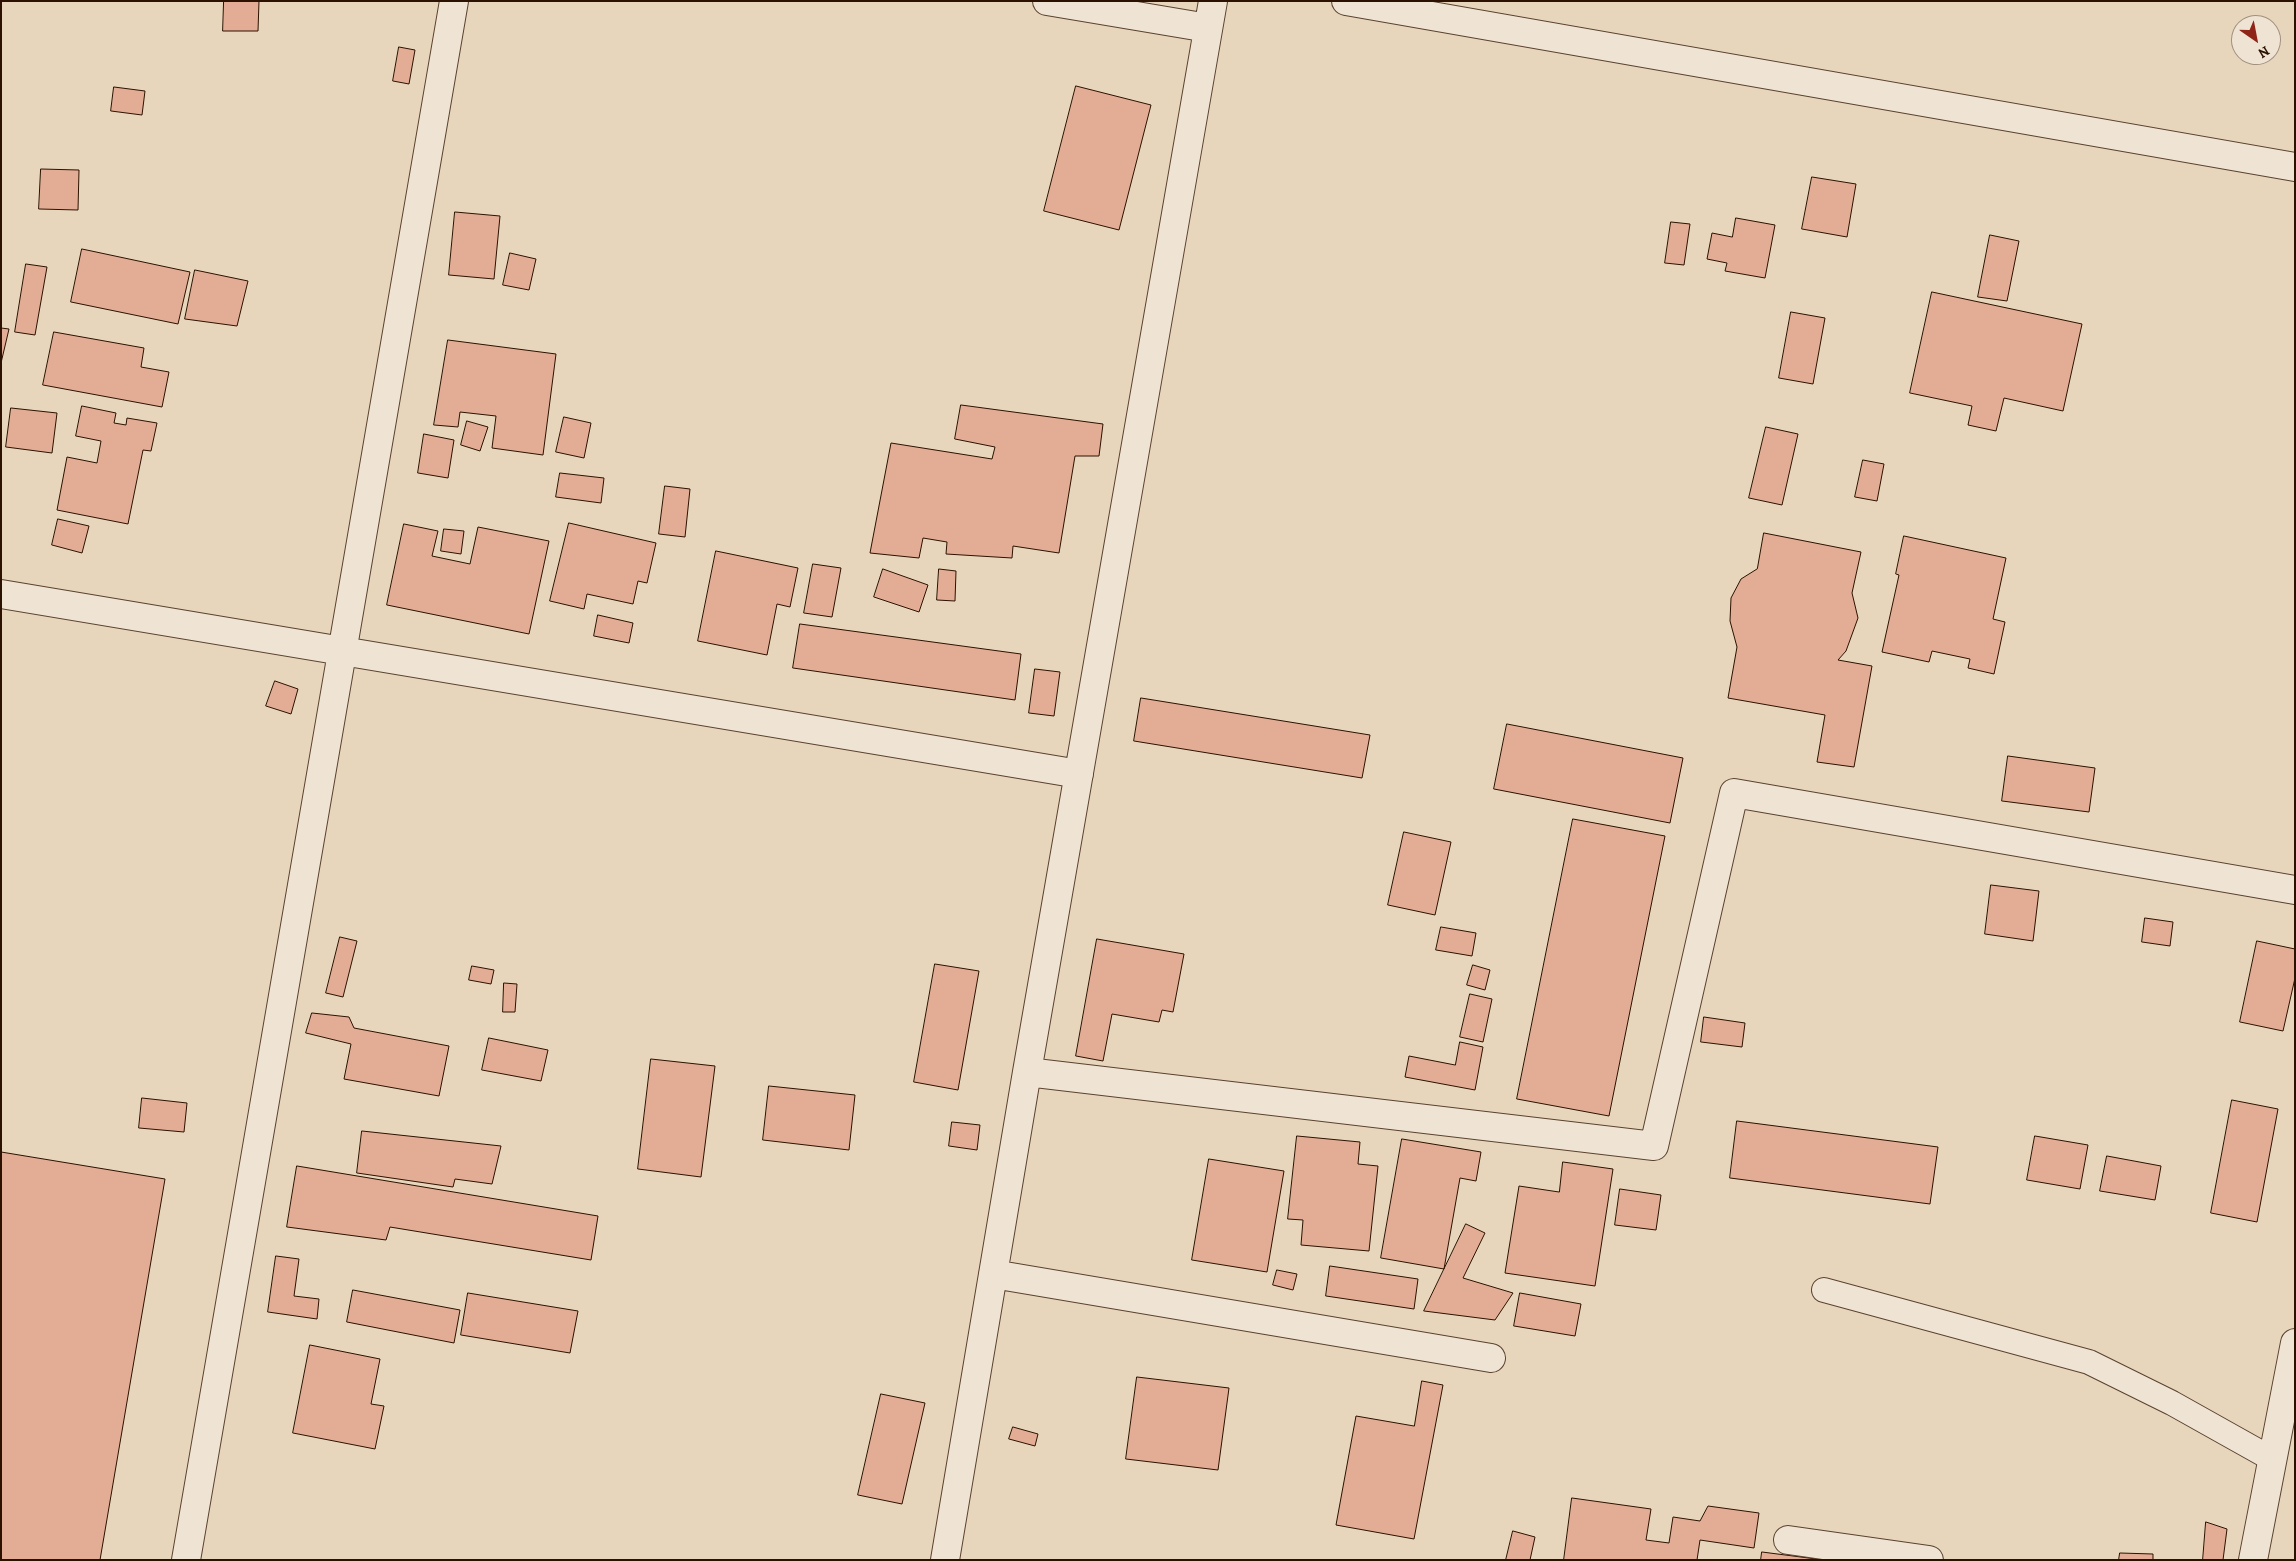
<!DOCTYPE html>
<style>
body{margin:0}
#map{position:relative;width:2296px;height:1561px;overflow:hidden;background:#e7d6bc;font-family:Alegreya,serif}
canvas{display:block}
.frame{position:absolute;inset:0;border:2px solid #2c1100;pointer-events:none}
.north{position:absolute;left:2231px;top:15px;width:50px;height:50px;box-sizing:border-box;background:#efe4d3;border:1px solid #a1907f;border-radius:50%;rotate:147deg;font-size:14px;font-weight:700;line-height:20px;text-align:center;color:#2c1100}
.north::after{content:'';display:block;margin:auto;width:18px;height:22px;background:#8f2418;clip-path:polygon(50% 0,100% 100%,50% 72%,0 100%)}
</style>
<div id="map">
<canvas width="2296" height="1561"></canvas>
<div class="frame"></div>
<div class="north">N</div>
</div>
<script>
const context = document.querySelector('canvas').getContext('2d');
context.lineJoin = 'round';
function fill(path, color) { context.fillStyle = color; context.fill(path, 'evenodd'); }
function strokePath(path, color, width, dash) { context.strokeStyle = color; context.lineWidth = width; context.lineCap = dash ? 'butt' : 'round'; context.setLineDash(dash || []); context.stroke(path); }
const building = new Path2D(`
 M224,1h35l-1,30h-35z
 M399,47l16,3 -6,34 -16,-3z
 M1076,86l75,19 -32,125 -75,-19z
 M114,87l31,4 -3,24 -31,-4z
 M41,169l38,1 -1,40 -39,-1z
 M1812,177l44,7 -9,53 -45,-8z
 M455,212l45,4 -6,63 -45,-4z
 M1736,218l39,7 -10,53 -40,-7 2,-8 -20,-4 5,-26 20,4z
 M1671,222l19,2 -6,41 -19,-2z
 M1990,235l29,6 -12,60 -29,-4z
 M82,249l108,23 -12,52 -107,-22z
 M510,253l26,6 -7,31 -26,-5z
 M26,264l21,3 -12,68 -20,-3z
 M195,270l53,11 -11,45 -52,-7z
 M1932,292l150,32 -19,87 -59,-13 -8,33 -28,-6 4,-19 -62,-13z
 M1791,312l34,6 -12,66 -34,-6z
 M1,328l8,1 -8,34z
 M54,332l90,16 -3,19 28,5 -7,35 -119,-22z
 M448,340l108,14 -13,101 -51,-7 4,-32 -36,-4 -2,15 -24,-2z
 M961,405l142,19 -4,32h-24l-16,97 -46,-7 -1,12 -66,-4 1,-12 -24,-4 -4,20 -49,-5 21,-110 101,16 3,-12 -40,-8z
 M82,406l34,7 -2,10 12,2 1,-7 30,5 -6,28 -8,-1 -15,74 -71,-14 10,-53 30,6 4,-22 -25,-5z
 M11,408l46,5 -5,40 -46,-6z
 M564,417l27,6 -7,35 -28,-6z
 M467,421l21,6 -8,24 -19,-6z
 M1766,427l32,7 -16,71 -33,-7z
 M424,434l30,6 -6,38 -30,-5z
 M1863,460l21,4 -7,37 -22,-4z
 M560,473l44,5 -3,25 -45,-6z
 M665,486l25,3 -5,48 -26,-3z
 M58,519l31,7 -7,27 -30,-8z
 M569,523l87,20 -9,40 -9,-2 -5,23 -46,-10 -3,15 -34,-8z
 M404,524l34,7 -6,25 38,8 8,-37 71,14 -20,93 -142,-29z
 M444,529l20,2 -3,23 -20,-3z
 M1764,533l97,19 -9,41 6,25 -12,33 -8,9 34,6 -18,101 -37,-5 8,-47 -97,-17 9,-51 -7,-26 1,-23 10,-19 16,-10z
 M1904,536l102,22 -13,61 12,3 -11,52 -26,-6 2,-9 -38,-8 -3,11 -47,-10 17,-77 -3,-1z
 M716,551l82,17 -8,39 -13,-3 -10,51 -69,-14z
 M813,564l28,4 -9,49 -28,-4z
 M883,569l45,16 -9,27 -45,-15z
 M939,569l17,2 -1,30 -18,-1z
 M598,615l35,8 -4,20 -35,-7z
 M800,624l221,30 -6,46 -222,-32z
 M1035,669l25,3 -6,44 -25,-3z
 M275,681l23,8 -7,25 -25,-8z
 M1141,698l229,37 -8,43 -228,-37z
 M1507,724l176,34 -13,65 -176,-34z
 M2008,756l87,12 -6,44 -87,-11z
 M1573,819l92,17 -56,280 -92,-17z
 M1404,832l47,10 -16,73 -47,-10z
 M1991,885l48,6 -6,50 -48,-7z
 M2145,918l28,4 -3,24 -28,-4z
 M1441,927l35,6 -4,23 -36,-6z
 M340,937l17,4 -14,56 -17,-4z
 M1097,939l87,15 -11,58 -11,-2 -3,12 -47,-8 -9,47 -27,-5z
 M2257,941l38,8v29l-12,53 -43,-9z
 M935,964l44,7 -21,119 -44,-8z
 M1473,965l17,5 -5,20 -18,-5z
 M472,966l22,4 -3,14 -22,-4z
 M504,983l13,1 -2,28h-12z
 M1470,994l22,5 -9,43 -23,-5z
 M312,1013l37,4 5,11 95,18 -10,50 -95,-17 7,-35 -45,-11z
 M1704,1017l41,6 -3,24 -41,-5z
 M489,1038l59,12 -7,31 -59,-11z
 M1460,1042l23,5 -8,43 -70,-13 4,-21 46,9z
 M651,1059l64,7 -14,111 -63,-8z
 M769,1086l86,9 -6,55 -86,-10z
 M142,1098l45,5 -3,29 -45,-4z
 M2232,1100l46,9 -21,113 -46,-9z
 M1737,1121l201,26 -8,57 -200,-26z
 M952,1122l28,3 -3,25 -28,-4z
 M362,1131l139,15 -9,38 -37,-5 -2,8 -96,-14z
 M1297,1136l63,6 -2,22 20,2 -9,85 -68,-6 2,-25 -15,-1z
 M2035,1136l53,9 -8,44 -53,-9z
 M1402,1139l79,13 -5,29 -16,-3 -16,91 -63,-11z
 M1,1152l164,27 -65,381h-99z
 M2107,1156l54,10 -6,34 -55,-9z
 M1209,1159l75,12 -17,101 -75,-12z
 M1563,1162l50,7 -18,117 -90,-13 14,-87 40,6z
 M297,1166l301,50 -7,44 -201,-33 -4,13 -99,-13z
 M1620,1189l41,6 -5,35 -41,-5z
 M1466,1224l19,9 -22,45 50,15 -18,27 -71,-9z
 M276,1256l23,3 -5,37 25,3 -2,20 -49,-7z
 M1330,1266l88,13 -4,30 -88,-13z
 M1277,1270l20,4 -4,16 -20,-5z
 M353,1290l107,20 -6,33 -107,-21z
 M468,1293l110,18 -8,42 -109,-18z
 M1520,1293l61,11 -6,32 -61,-10z
 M310,1345l70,14 -9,45 13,2 -9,43 -82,-16z
 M1137,1377l92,11 -11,82 -92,-11z
 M1422,1381l21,4 -29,154 -78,-14 20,-109 58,10z
 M881,1394l44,9 -23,101 -44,-9z
 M1013,1427l25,7 -3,12 -26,-7z
 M1572,1498l79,11 -5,31 23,3 4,-26 27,4 8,-15 51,7 -5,35 -54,-8 -3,20h-133z
 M2206,1522l21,7 -4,31h-20z
 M1513,1531l22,6 -5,23h-24z
 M1762,1552l62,8h-63z
 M2120,1553l33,1v6h-34z`);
fill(building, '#e2ad94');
strokePath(building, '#2c1100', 1);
const service = new Path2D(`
 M1824,1290l265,72 83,41 100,56`);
const minor = new Path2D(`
 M1047,1l161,27
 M1346,1l949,166
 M1,594l1078,180
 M1027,1072l627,74 80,-353 561,97
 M993,1274l498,84
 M1788,1540l141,20
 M186,1560l268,-1559
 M945,1560l82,-488 186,-1071
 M2253,1560l42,-217`);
strokePath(service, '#5b422f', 26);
strokePath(minor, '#5b422f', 30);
strokePath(service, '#efe4d3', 24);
strokePath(minor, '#efe4d3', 28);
</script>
